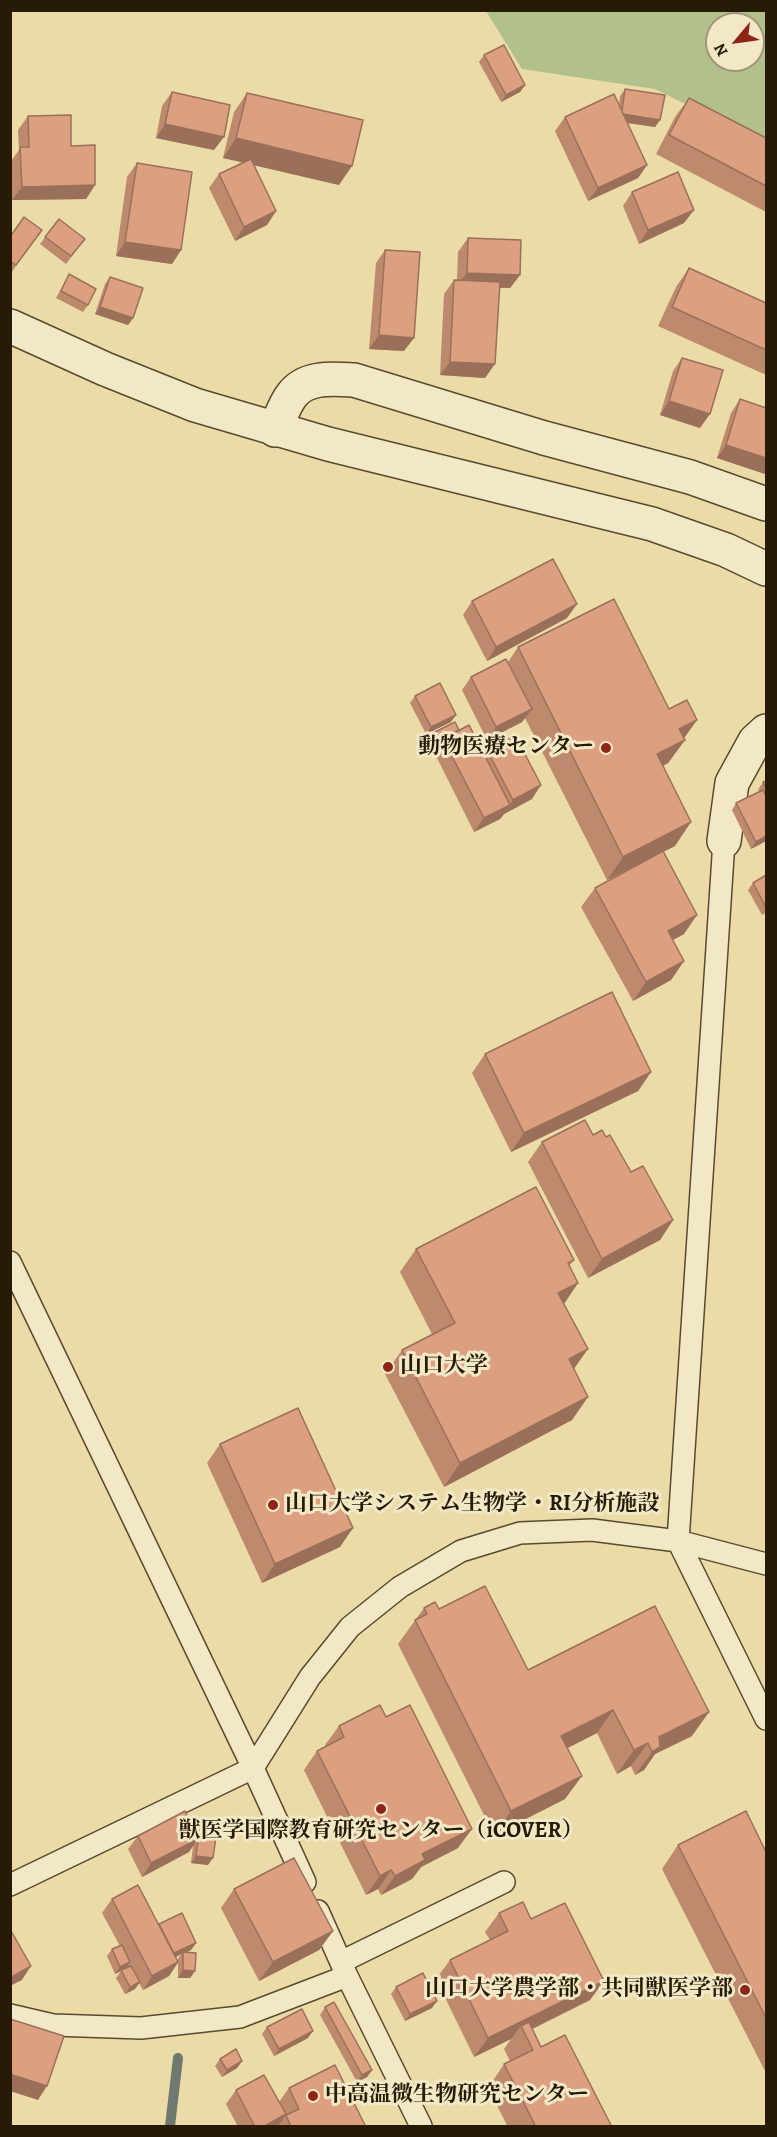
<!DOCTYPE html>
<meta charset="utf-8">
<style>
body{margin:0}
#map{position:relative;width:777px;height:2137px;overflow:hidden;background:#ebdba7;font-family:Alegreya,serif}
canvas{display:block}
.frame{position:absolute;inset:0;border:12px solid #271a07;pointer-events:none}
.north{position:absolute;left:705px;top:12px;width:60px;height:60px;box-sizing:border-box;background:#f2e8c6;border:2px solid #a1967a;border-radius:50%;rotate:241deg;font-size:16px;font-weight:700;line-height:24px;text-align:center;color:#271a07}
.north::after{content:'';display:block;margin:auto;width:21px;height:27px;background:#8f2418;clip-path:polygon(50% 0,100% 100%,50% 72%,0 100%)}
</style>
<div id="map">
<canvas width="777" height="2137"></canvas>
<div class="frame"></div>
<div class="north">N</div>
</div>
<script>
const context = document.querySelector('canvas').getContext('2d');
context.lineJoin = 'round';
function fill(path, color) { context.fillStyle = color; context.fill(path, 'evenodd'); }
function strokePath(path, color, width, dash) { context.strokeStyle = color; context.lineWidth = width; context.lineCap = dash ? 'butt' : 'round'; context.setLineDash(dash || []); context.stroke(path); }
function label(font, color, halo, rows, align = 'center') {
  context.font = font + ' Alegreya,"Noto Serif JP",serif'; context.lineWidth = 6; context.setLineDash([]); context.textBaseline = 'middle'; context.strokeStyle = halo; context.fillStyle = color; for (const [text, x, y, turn = 0] of rows) {
    context.save(); context.translate(x, y); context.rotate((+turn || 0) * Math.PI / 180); context.textAlign = isNaN(turn) ? turn : align; if (halo) context.strokeText(text, 0, 0); context.fillText(text, 0, 0); context.restore();
  }
}
fill(new Path2D(`
 M486,11h280v133l-111,-55 -133,-20zM717,24h36v36h-36z`), '#b2c18b');
strokePath(new Path2D(`
 M170,2126l8,-68`), '#6f796f', 10);
const service = new Path2D(`
 M724,841l-46,700 88,178
 M10,1262l243,506 52,114
 M10,1885l243,-117 57,-91 40,-50 50,-40 61,-36 59,-18 72,-3 86,11 88,23
 M318,1911l29,65 74,150
 M341,1962l163,-80
 M10,2015l43,10 88,3 99,-11 107,-41`);
const minor = new Path2D(`
 M275,430c5,-11 9,-25 17,-35 14,-19 41,-16 62,-15l190,58 146,39 76,27
 M724,841l8,-58 23,-42 11,-10`);
const tertiary = new Path2D(`
 M10,326l95,43 90,36 133,39 324,80 74,26 40,19`);
strokePath(service, '#584a2f', 24);
strokePath(minor, '#584a2f', 36);
strokePath(tertiary, '#584a2f', 36);
strokePath(service, '#f2e8c6', 21);
strokePath(minor, '#f2e8c6', 33);
strokePath(tertiary, '#f2e8c6', 33);
fill(new Path2D(`
 M484,55l41,30 -5,7 -19,10 -22,-40z
 M625,89l35,31 -5,7 -28,-4 20,42 -9,13 -50,23 -33,-70 10,-14 54,-13 1,-8z
 M172,92l42,58 -58,-12 6,-32z
 M247,93l92,92 -85,-20 22,46 -9,14 -32,16 -26,-53 10,-14 24,-12 -20,-4 11,-46z
 M689,98l77,40v74l-110,-58 19,-37z
 M28,116l43,30 24,39 -9,14 -74,1 -1,-39 8,-11 -1,-20z
 M137,163l44,87 -9,14 -56,-8 11,-79z
 M632,192l52,31 -45,21 -16,-38z
 M59,219l26,20 -19,25 -26,-20z
 M42,230l-31,43 -1,-1v-35z
 M468,238l52,37 -10,13h-11l-14,90 -45,-3 4,-81 10,-14h3l1,-28z
 M385,250l19,101 -35,-2 7,-86z
 M689,268l77,35v72l-108,-49 18,-39z
 M69,274l19,31 -5,7 -27,-14z
 M110,277l23,41 -5,7 -33,-11 10,-30z
 M682,358l18,70 -40,-13 13,-44z
 M740,399l25,75 -48,-16 14,-45z
 M472,601l95,17 -80,43 -24,-46z
 M518,647l179,73 -13,18 1,2 -17,23 -5,3 12,80 -12,6 21,82 -11,6 11,21 -13,19 -38,21 -52,-94 14,-19 49,-27 -37,19 -82,-162 -3,4 -35,18 -25,-50 9,-13 37,-15z
 M415,696l36,26 -25,12 -16,-31z
 M433,733l51,21 3,-4 45,49 -28,15 -4,5 -26,13 -40,-80 4,-7 -6,4 -4,-9z
 M766,781v60l-15,8 -19,-39 4,-7 23,-12 -1,-1 5,-8z
 M766,875v38l-4,2 -14,-25 5,-7z
 M485,1054l166,18 -13,19 -127,61 -39,-79z
 M593,1135l13,2 25,35 42,48 -13,20 -72,38 -60,-116 14,-20z
 M416,1249l158,11 -5,6 9,17 -14,20 10,66 -2,51 -128,67 -59,-113 17,-24 30,-16 -32,-62z
 M220,1444l120,103 -78,36 -55,-120z
 M424,1608l15,1 89,61 164,66 -37,18 -11,16 -9,5 -4,-9 -14,8 -20,-41 -29,15 -3,51 -71,36 -96,-191z
 M386,1717l72,131 -37,19 -9,12 -31,16 -3,-6 -12,6 -62,-125 13,-19 9,-4 -1,-2 14,-19z
 M201,1821l7,44 -17,-2 2,-17 -4,6 -47,25 -14,-28 10,-13 57,-4 1,-4z
 M678,1845l88,7v221l-104,-204z
 M234,1889l99,42 -14,19 -60,31 -38,-73z
 M112,1899l47,26v-1l37,19 -5,7 -5,2 9,19 -5,7h-12v-15l-9,13 -26,14 -4,-7 -4,6 -10,5 -9,-16 5,-7 -6,3 -8,-18 5,-7 8,-3 -18,-33zM181,1954l-3,5v3l-2,-5z
 M499,1913l32,6 59,81 -58,29 9,18 71,80h-104l-20,-39 16,-24 6,-3 -6,-12 7,-10 -37,18 -38,-78 14,-19 40,-20 -5,-8z
 M396,1987l36,21 -27,13 -14,-27z
 M325,2007l47,63 -5,7 -10,5 -37,-67z
 M267,2027l41,11 -34,18 -12,-22z
 M220,2059l22,2 -5,7 -15,9 -7,-11z
 M289,2088l77,39h-88l4,-6 -4,6h-40l-12,-23 10,-14 43,12z`), '#bd8a6e');
fill(new Path2D(`
 M525,85l-5,7 -19,10 5,-7z
 M621,114l39,6 -5,7 -39,-6z
 M165,124l59,13 -10,13 -58,-12z
 M236,138l116,28 -13,19 -116,-27z
 M647,165l-9,13 -50,23 10,-13z
 M95,185l-9,14 -74,1 10,-13z
 M694,210l-10,13 -45,21 9,-14z
 M276,211l-9,14 -32,16 9,-14z
 M125,242l56,8 -9,14 -56,-8z
 M467,273l53,2 -10,13 -53,-2z
 M100,307l33,11 -5,7 -33,-11z
 M379,335l35,3 -10,13 -35,-2z
 M450,362l45,2 -10,14 -45,-3z
 M669,401l41,13 -10,14 -40,-13z
 M726,445l40,13v13l-1,3 -48,-16z
 M577,604l-10,14 -80,43 9,-14z
 M532,709l-10,13 -35,18 9,-13z
 M456,715l-5,7 -25,12 5,-7z
 M697,720l-15,21 3,-1 -17,23 -27,14 16,-23 22,-25z
 M459,730l-16,9 -5,6 -6,4 5,-8z
 M541,785l-9,14 -28,15 -4,5 -26,13 10,-14 26,-13 3,-5z
 M691,822l-16,24 -68,34 16,-23z
 M766,836v5l-15,8 5,-7z
 M697,915l-13,19 -30,16 14,-19z
 M684,961l-13,19 -38,21 13,-19z
 M651,1072l-13,19 -127,61 13,-19z
 M673,1220l-13,20 -72,38 14,-19z
 M578,1283l-16,24 -4,-14z
 M588,1349l-17,24 -2,-14z
 M588,1397l-16,23 -128,67 16,-24z
 M353,1528l-13,19 -78,36 13,-19z
 M613,1710l-16,23 -52,26 16,-23z
 M709,1712l-17,24 -37,18 -11,16 -9,5 17,-23 7,-15z
 M648,1743l-17,23 -14,8 17,-24z
 M582,1776l-17,23 -71,36 17,-24z
 M472,1829l-14,19 -37,19 -9,12 -31,16 14,-19 27,-22z
 M198,1839l-9,13 -47,25 9,-14z
 M196,1856l17,2 -5,7 -17,-2z
 M391,1870l-13,19 -12,6 14,-19z
 M333,1931l-14,19 -60,31 14,-19z
 M196,1943l-5,7 -8,4v-2l-2,2 -12,7 5,-8z
 M130,1962l-5,7 -10,5 5,-7z
 M178,1962l-9,14 -26,14 9,-14z
 M31,1966l-9,14 -12,6v-8z
 M183,1970l12,1 -5,7h-12z
 M604,1981l-14,19 -66,33 -3,-7 -10,13 -37,18 14,-19z
 M140,1982l-5,7 -10,5 5,-7z
 M437,2001l-5,7 -27,13 5,-7z
 M313,2031l-5,7 -34,18 5,-7z
 M242,2061l-5,7 -15,9 5,-7z
 M372,2070l-5,7 -10,5 5,-7z
 M10,2074l37,12 -9,14 -28,-9z
 M286,2114l-8,13h-15z`), '#9a705a');
const building = new Path2D(`
 M504,45l21,40 -19,10 -22,-40z
 M625,89l40,6 -5,25 -37,-6 -1,-3z
 M172,92l58,13 -6,32 -59,-13z
 M247,93l116,27 -11,46 -116,-28z
 M614,94l33,71 -49,23 -33,-71z
 M689,98l77,40v48l-97,-51z
 M71,115v31l24,-1v40l-73,2 -2,-40h9l-1,-31z
 M251,159l25,52 -32,16 -25,-53z
 M137,163l55,9 -11,78 -56,-8z
 M678,172l16,38 -46,20 -16,-38z
 M24,217l18,13 -26,35 -6,-4v-24z
 M59,219l26,20 -14,17 -26,-19z
 M468,238l53,2 -1,35 -53,-2z
 M385,250l35,2 -6,86 -35,-3z
 M689,268l77,35v47l-94,-43z
 M69,274l27,15 -8,16 -27,-14z
 M110,277l33,11 -10,30 -33,-11z
 M454,280l46,2 -5,82 -45,-2z
 M682,358l41,12 -13,44 -41,-13z
 M740,399l26,9v50l-40,-13z
 M553,559l24,45 -81,43 -24,-46z
 M614,599l55,110 18,-9 10,20 -18,9 6,11 -28,14 34,68 -68,35 -105,-210z
 M506,659l26,50 -36,18 -25,-50z
 M440,683l16,32 -25,12 -16,-31z
 M455,722l4,8 -22,11 -4,-8z
 M469,725l41,80 -26,13 -41,-79z
 M515,735l26,50 -28,15 -26,-50z
 M766,781v7l-3,-6z
 M763,790l3,6v40l-10,6 -20,-39z
 M663,851l34,64 -29,16 16,30 -38,21 -51,-94z
 M766,875v32l-13,-24z
 M612,992l39,80 -127,61 -39,-79z
 M585,1120l8,15 9,-5 4,7 4,-2 21,37 12,-6 30,54 -71,39 -60,-117z
 M536,1187l38,73 -6,3 10,20 -20,10 30,56 -19,10 19,38 -128,66 -58,-113 53,-27 -39,-74z
 M298,1408l55,120 -78,36 -55,-120z
 M485,1586l43,84 127,-64 54,106 -50,25 1,10 -8,5 -4,-9 -14,7 -21,-40 -52,26 21,40 -71,35 -96,-191 12,-6 -3,-6 11,-6 4,7z
 M380,1705l6,12 24,-12 62,124 -50,25 3,6 -30,16 -4,-6 -11,6 -63,-125 27,-14 -5,-11z
 M185,1811l13,28 -47,24 -13,-27z
 M746,1811l20,41v166l-88,-173z
 M201,1821l17,2 -5,35 -17,-2z
 M294,1858l39,73 -60,31 -39,-73z
 M138,1885l40,77 -26,14 -40,-77z
 M523,1902l8,17 34,-16 39,78 -116,57 -38,-78 58,-29 -9,-18z
 M182,1913l14,30 -22,10 -15,-29z
 M10,1929l21,37 -21,12z
 M122,1945l8,17 -10,5 -8,-18z
 M183,1952l13,1 -1,18 -12,-1z
 M131,1966l9,16 -10,5 -9,-17z
 M423,1973l14,28 -27,13 -14,-27z
 M334,2002l38,68 -10,5 -37,-68z
 M302,2009l11,22 -34,18 -12,-22z
 M10,2019l54,17 -17,50 -37,-12z
 M529,2022l12,25 24,-12 47,92h-76l-32,-63 29,-14 -12,-24z
 M236,2049l6,12 -15,9 -7,-11z
 M335,2065l31,62h-75l-5,-12 13,-6 -10,-21z
 M264,2075l22,39 -23,13h-8l-19,-37z`);
fill(building, '#dca080');
strokePath(building, '#9a705a', 1.5);
for (const [x, y, r, color] of [
 [606,748,6,"#8f2418"],
 [388,1367,6,"#8f2418"],
 [273,1505,6,"#8f2418"],
 [381,1809,6,"#8f2418"],
 [745,1990,6,"#8f2418"],
 [313,2096,6,"#8f2418"]
]) { const dot = new Path2D(); dot.arc(x, y, r, 0, 2 * Math.PI); context.fillStyle = color; context.fill(dot); strokePath(dot, '#f2e8c6', 2); }
label('bold 22px', '#271a07', '#f2e8c6', [
 ["動物医療センター",594,748,"right"],
 ["山口大学",400,1367],
 ["山口大学システム生物学・RI分析施設",285,1505],
 ["獣医学国際教育研究センター（iCOVER）",381,1832,"center"],
 ["山口大学農学部・共同獣医学部",733,1990,"right"],
 ["中高温微生物研究センター",325,2096]
], 'left');
</script>
